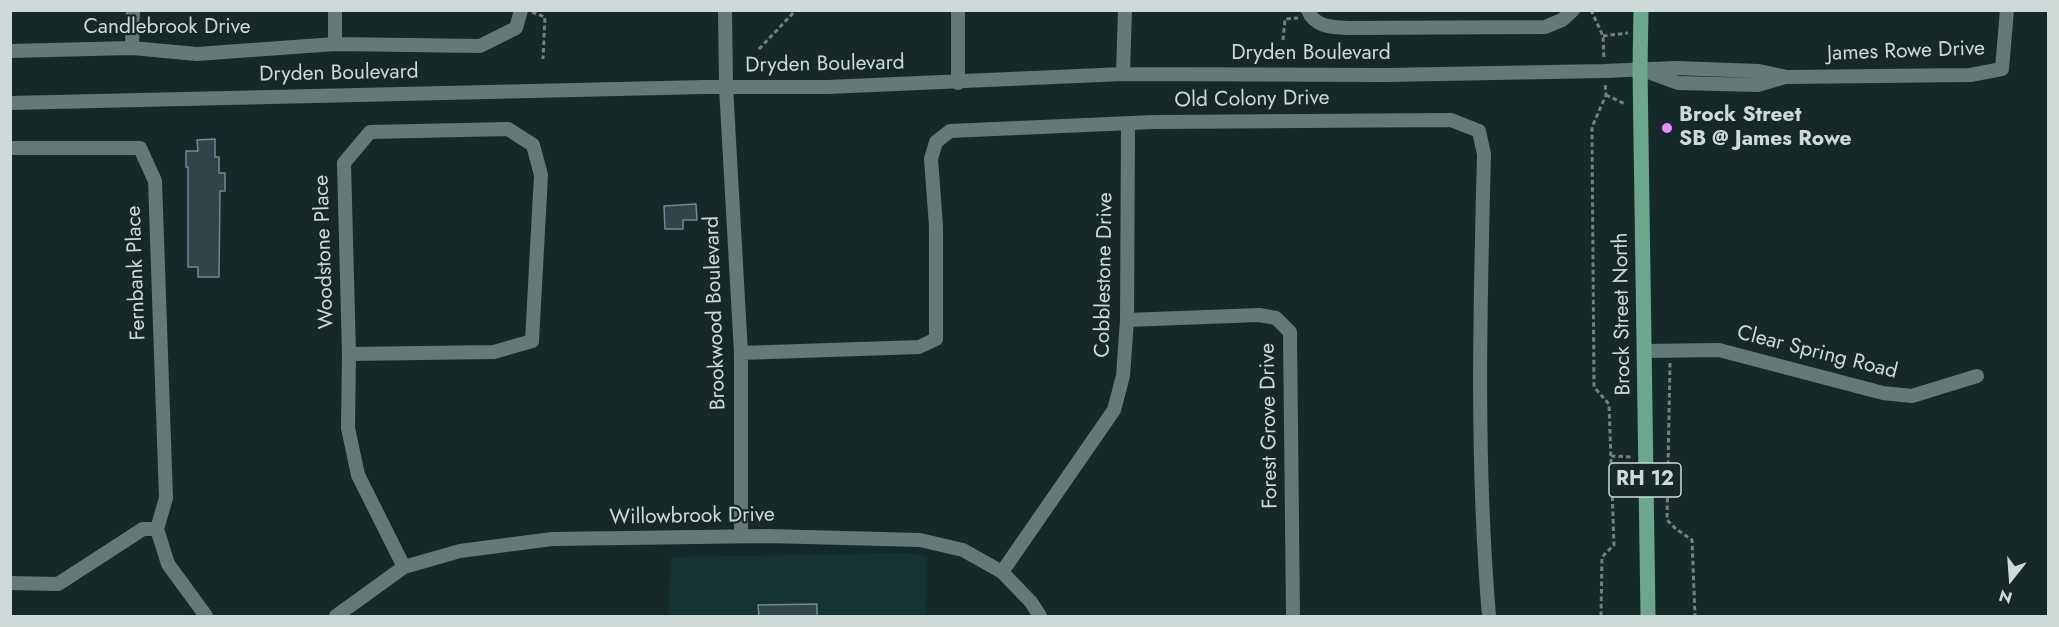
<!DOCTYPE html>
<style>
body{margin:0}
#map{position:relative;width:2059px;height:627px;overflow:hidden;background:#152928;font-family:Jost,sans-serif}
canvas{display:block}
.frame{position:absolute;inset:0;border:12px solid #cedad8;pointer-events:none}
.north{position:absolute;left:1981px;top:549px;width:60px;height:60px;-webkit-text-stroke:4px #152928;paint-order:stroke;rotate:197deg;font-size:16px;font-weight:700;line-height:24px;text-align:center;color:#cedad8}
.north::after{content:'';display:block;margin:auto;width:21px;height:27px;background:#cedad8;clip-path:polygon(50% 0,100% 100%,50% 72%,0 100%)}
</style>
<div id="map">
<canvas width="2059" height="627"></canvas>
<div class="frame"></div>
<div class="north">N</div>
</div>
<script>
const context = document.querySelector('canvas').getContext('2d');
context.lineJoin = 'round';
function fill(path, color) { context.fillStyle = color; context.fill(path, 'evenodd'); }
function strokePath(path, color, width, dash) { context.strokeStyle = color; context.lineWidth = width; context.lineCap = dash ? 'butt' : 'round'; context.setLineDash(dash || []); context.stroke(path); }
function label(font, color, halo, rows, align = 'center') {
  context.font = font + ' Jost,sans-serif'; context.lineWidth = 4.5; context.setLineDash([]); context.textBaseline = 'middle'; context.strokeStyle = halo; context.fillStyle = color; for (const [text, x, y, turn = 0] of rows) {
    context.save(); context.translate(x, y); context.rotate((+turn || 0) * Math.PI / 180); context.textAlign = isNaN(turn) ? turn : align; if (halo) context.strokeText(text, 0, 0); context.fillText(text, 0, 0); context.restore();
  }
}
fill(new Path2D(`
 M906,553l21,3 -1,60h-258l3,-59z`), '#153331');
const building = new Path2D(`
 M215,139v18h4v16h6v18h-5l-1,86h-21v-10h-10v-100h-2v-16h12l-1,-11z
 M696,204l1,16h-14v9h-18l-1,-23z
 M817,604v12h-58l-1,-11z`);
fill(building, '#314449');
strokePath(building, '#73898e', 1.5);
strokePath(new Path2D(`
 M1591,10l12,26 1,23
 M532,12l13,5 -2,42
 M1603,36l25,-3
 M1283,40l2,-21 13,-1
 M759,49l37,-39
 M1606,95l19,9
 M1670,363l-3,157 9,9 16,11 3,76
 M1611,456l22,1
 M1601,616l1,-59 12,-12 -5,-141 -15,-17 -2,-260 14,-32 -1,-12`), '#728281', 3, [4.5, 3]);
strokePath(new Path2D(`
 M335,10v34
 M725,10l1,77 15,266v183
 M1308,10c6,17 24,17 39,18l198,-1 17,-7 11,-10
 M132,48l1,-38
 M10,51l122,-3 65,6 138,-10 145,2 36,-18 5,-18
 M1648,72l30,11 80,2 27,-8
 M1123,74l2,-64
 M958,83v-73
 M10,103l695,-16h123l295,-13 263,1 218,-4 72,-3 83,3 28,6 183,-2 32,-6 5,-59
 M10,148h130l15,33 11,317 -9,31 11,35 38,52
 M1127,320l132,-5 17,3 14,14 3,284
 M1644,351l75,-1 164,43 29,3 65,-20
 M741,353l178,-6 17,-8v-113l-5,-67 5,-17 14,-11 204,-9 297,-2 28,11 5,23c-4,154 -8,309 5,462
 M349,354l145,-2 38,-11 9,-166 -8,-30 -25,-16 -138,3 -26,31 5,191 -1,74 10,47 46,92
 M1002,572l112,-162 9,-34 4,-56 1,-197
 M10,583l48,1 85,-55h14
 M336,616l68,-49 56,-16 92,-12 216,-3 152,4 43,10 39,22 29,30 9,14`), '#647a78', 14);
strokePath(new Path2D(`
 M1641,10l-1,59 8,547`), '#6da68f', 15);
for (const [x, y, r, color] of [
 [1667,128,6,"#ea8dfd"]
]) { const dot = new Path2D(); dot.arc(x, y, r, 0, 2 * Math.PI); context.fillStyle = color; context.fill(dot); strokePath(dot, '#152928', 2); }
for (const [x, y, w] of [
 [1645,480,72]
]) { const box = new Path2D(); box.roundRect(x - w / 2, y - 17, w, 34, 4.5); context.fillStyle = '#152928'; context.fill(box); strokePath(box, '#cedad8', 1.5); }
label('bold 20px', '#cedad8', null, [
 ["RH 12",1645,480]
]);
label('21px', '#cedad8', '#152928', [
 ["Candlebrook Drive",167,28],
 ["James Rowe Drive",1906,52,-2],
 ["Dryden Boulevard",1311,54],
 ["Dryden Boulevard",825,65,-1],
 ["Dryden Boulevard",339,74,-1],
 ["Old Colony Drive",1252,100,-1],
 ["Woodstone Place",325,252,-92],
 ["Fernbank Place",137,273,-92],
 ["Cobblestone Drive",1105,275,-89],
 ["Brookwood Boulevard",716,313,-92],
 ["Brock Street North",1623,314,-91],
 ["Clear Spring Road",1817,353,14],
 ["Forest Grove Drive",1270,426,-91],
 ["Willowbrook Drive",692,517,-1]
]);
label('bold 21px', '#cedad8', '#152928', [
 ["Brock Street",1679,116],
 ["SB @ James Rowe",1679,140]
], 'left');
</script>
